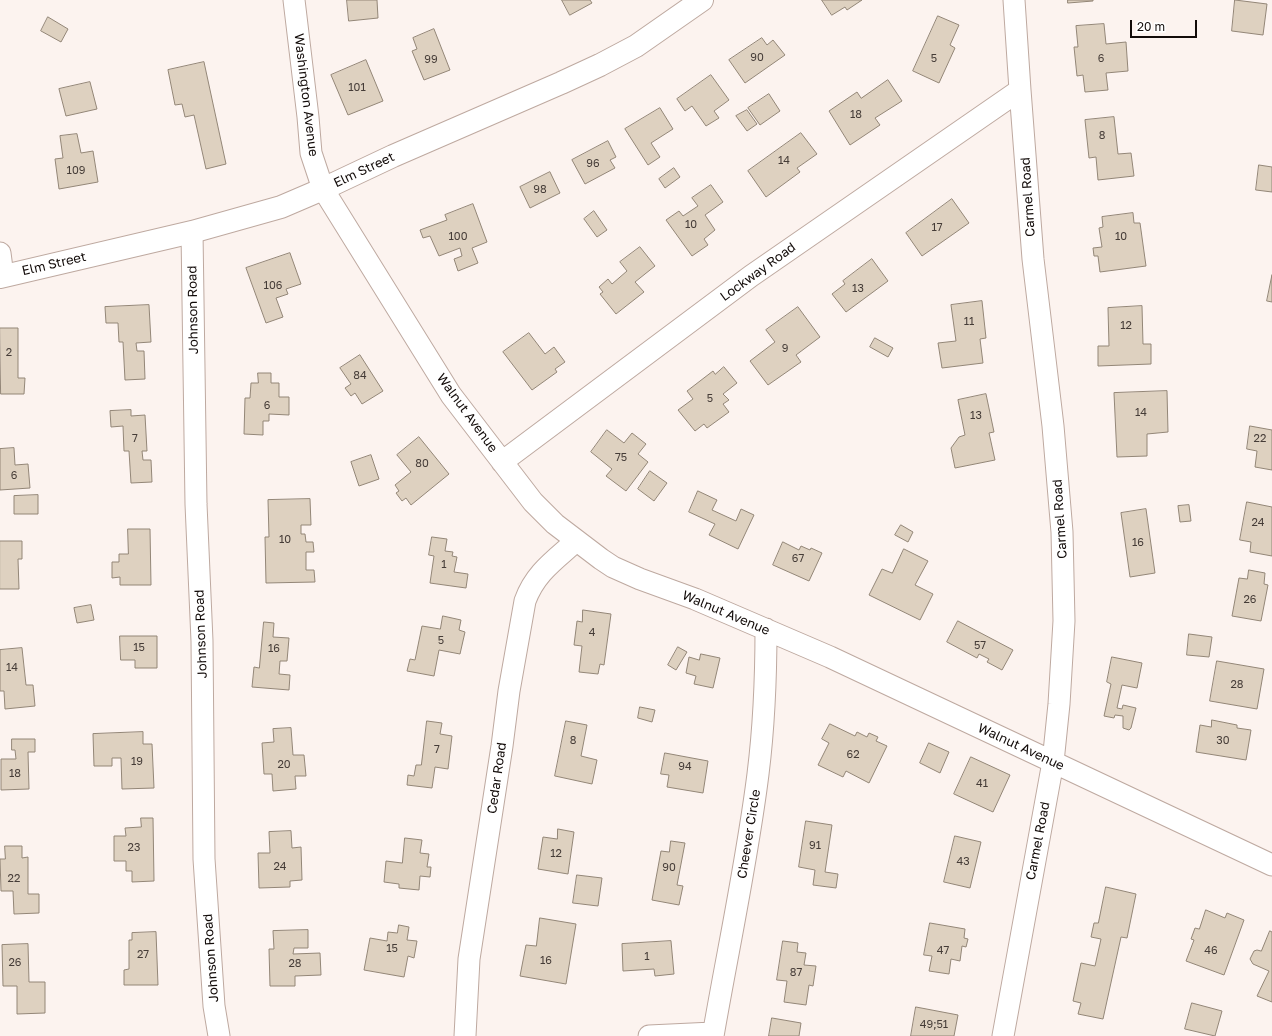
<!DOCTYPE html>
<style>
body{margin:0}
#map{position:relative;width:1272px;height:1036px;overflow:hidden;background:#fcf3ef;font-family:"Golos Text",sans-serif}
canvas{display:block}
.scale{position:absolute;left:1130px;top:20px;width:67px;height:18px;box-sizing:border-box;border:2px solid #120b09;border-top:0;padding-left:5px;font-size:12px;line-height:14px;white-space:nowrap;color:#120b09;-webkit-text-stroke:3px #fff;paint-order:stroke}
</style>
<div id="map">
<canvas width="1272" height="1036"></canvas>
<div class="scale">20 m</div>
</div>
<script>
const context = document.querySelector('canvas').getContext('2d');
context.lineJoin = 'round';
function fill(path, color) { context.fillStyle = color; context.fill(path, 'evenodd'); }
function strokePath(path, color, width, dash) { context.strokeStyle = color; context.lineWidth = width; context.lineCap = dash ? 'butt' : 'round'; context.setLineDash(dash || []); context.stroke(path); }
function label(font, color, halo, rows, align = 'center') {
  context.font = font + ' "Golos Text",sans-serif'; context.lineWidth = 3.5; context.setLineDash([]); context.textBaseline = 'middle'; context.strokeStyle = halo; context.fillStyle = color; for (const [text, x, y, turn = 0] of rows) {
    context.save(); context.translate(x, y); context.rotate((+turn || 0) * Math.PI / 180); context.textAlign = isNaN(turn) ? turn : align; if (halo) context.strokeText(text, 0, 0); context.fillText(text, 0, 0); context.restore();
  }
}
const building = new Path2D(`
 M347,0h30l1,18 -29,3z
 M562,0h28l2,3 -22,12z
 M822,0h40l-15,10 -2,-3 -13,8z
 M1068,0h25v1l-25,2z
 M1235,0l32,4 -4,31 -31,-4z
 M938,16l21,9 -9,20 5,3 -16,35 -26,-12z
 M48,17l20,12 -7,13 -20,-11z
 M1104,24l2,20 20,-2 2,29 -22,2 2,17 -23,2 -2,-17 -6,1 -3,-29h4l-2,-21z
 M434,29l16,41 -26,10 -12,-29 5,-2 -4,-11z
 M762,38l5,7 6,-5 12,15 -40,28 -16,-23z
 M366,60l17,41 -35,14 -17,-40z
 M204,62l22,102 -20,5 -12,-54 -9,2 -3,-13 -7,1 -7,-35z
 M711,75l18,25 -15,11 5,7 -13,8 -14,-20 -7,5 -8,-12z
 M888,80l14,21 -27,17 5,7 -30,20 -21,-34 28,-19 4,6z
 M90,82l7,27 -31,7 -7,-27z
 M769,94l11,17 -20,14 -12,-17z
 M660,108l13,21 -22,14 9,14 -12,8 -23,-36z
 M747,110l10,14 -10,7 -11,-15z
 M1114,117l4,37 13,-1 3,23 -36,4 -2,-23 -7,1 -4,-38z
 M801,133l16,21 -20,14 3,4 -34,25 -18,-26z
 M77,134l4,19 12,-2 5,31 -39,7 -4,-30 8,-1 -3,-22z
 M608,141l8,16 -6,3 5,8 -30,16 -13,-24z
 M1259,165l13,2v25l-16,-2z
 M674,168l6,9 -15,11 -6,-9z
 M550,172l10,21 -30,15 -10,-21z
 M711,185l12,17 -18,13 10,15 -11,9 4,6 -16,11 -26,-36 13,-9 4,5 15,-10 -6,-8z
 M952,199l17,24 -47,33 -16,-23z
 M473,204l14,38 -15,6 6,15 -20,8 -4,-12 8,-3 -2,-8 -21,8 -9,-20 -7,2 -3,-8 27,-10 -2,-5z
 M594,211l13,19 -10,7 -13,-18z
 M1133,213l1,10h6l6,43 -46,6 -2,-16h-4l-1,-8 9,-1 -3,-19 4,-1 -1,-10z
 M640,247l15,19 -20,16 9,10 -28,22 -16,-20 3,-2 -4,-5 9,-8 4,5 15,-13 -7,-9z
 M290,253l11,31 -15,5 2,5 -12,4 7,19 -17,6 -20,-55z
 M872,259l16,22 -42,31 -14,-18 13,-10 -2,-3z
 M1272,275v27l-5,-1z
 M982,301l4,37 -6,1 3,24 -41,5 -4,-25 18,-2 -5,-36z
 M149,305l2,37 -15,1 1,8h7l1,28 -20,1 -2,-38h-4l-1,-19h-12l-1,-16z
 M1142,306l1,38h8v20l-53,2v-20h11l-1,-38z
 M798,307l22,30 -24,18 5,7 -33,23 -18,-24 25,-19 -9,-12z
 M0,328h18v50h7l-1,16h-23z
 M529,333l16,21 9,-7 11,15 -10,7 2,3 -25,18 -29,-38z
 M875,338l18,10 -5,9 -18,-10z
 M360,355l23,36 -21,13 -7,-11 -4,3 -6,-8 6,-4 -11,-16z
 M724,367l13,16 -14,11 6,6 -6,4 6,8 -22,16 -3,-4 -9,7 -17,-21 15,-11 -6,-8 26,-20 2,3z
 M258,373h13v10h8v14h10v18l-20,-1v7h-6v14l-19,-1 1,-36h5l1,-15h7z
 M1167,391l1,41 -21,2v22l-30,1 -3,-64z
 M986,394l8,38 -5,1 6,27 -40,8 -4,-20 8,-11 6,-2 -7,-35z
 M131,410v6l14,-1 2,36h-5l1,9h8l1,22 -21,1 -2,-32h-5l-1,-25 -12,1 -1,-16z
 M1250,426l22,4v40l-17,-3 2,-16 -10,-2z
 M607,430l17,13 8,-10 14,11 -8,10 10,8 -22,29 -20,-15 6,-7 -21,-17z
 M419,437l30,37 -38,31 -5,-7 -4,3 -6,-8 3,-2 -4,-6 16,-13 -14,-17z
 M14,448l1,17 13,-1 2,24 -30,2v-41z
 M371,455l8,24 -20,7 -8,-24z
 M650,471l17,12 -13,18 -16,-12z
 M698,491l19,9 -5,10 24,11 5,-12 13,6 -16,34 -29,-14 6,-11 -26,-12z
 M38,495v19h-24v-18z
 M310,499l1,26h-10v9h4l1,8h7l1,10h-8v18h8l1,12 -49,1 -1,-46h4l-1,-37z
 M1247,502l25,5v49l-22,-4 1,-10 -11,-2z
 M1189,505l2,16 -11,1 -2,-16z
 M1146,509l9,64 -25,4 -9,-64z
 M901,525l12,7 -5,10 -13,-7z
 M128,529h22l1,56h-31v-8l-8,1v-16h7v-8h9z
 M432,537l15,2 -2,12 8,1 -1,4 5,1 -3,15 14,2 -2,14 -36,-5 4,-27 -5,-1z
 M0,541h22v18h-4l1,30h-19z
 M783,542l16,8 2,-4 9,4 1,-2 11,5 -13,28 -36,-16z
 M904,549l24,12 -13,24 18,9 -13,26 -51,-25 13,-26 10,4z
 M1249,570l16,3 -1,11 4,1 -7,36 -29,-5 7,-38 8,1z
 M91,605l3,15 -17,3 -3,-15z
 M583,610l28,4 -7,51 -4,-1 -2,10 -19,-2 3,-26 -8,-1 3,-24 5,1z
 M443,616l18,4 -2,10 6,2 -5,22 -21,-4 -5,26 -27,-5 3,-12 5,1 7,-34 18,3z
 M958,621l55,29 -11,20 -15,-8 2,-3 -10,-5 -2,4 -30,-16z
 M264,622l10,1 -1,14 16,1 -2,23h-7l-1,13 11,1 -1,15 -37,-3 2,-20 5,1z
 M1189,634l23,3 -3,20 -22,-2z
 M120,636h37v32h-22v-8h-14z
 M678,647l9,5 -11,18 -8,-5z
 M22,648l4,37h7l2,21 -30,3 -1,-18h-4v-41z
 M701,654l19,4 -7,30 -19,-4 2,-8 -10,-3 3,-16 10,3z
 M1112,657l30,6 -5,25 -15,-3 -5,23 5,1 1,-4 13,3 -5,20 -2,2 -6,-2v-12l-8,-1 -1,3 -10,-2 7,-32 -4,-2z
 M1217,661l47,8 -7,40 -47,-8z
 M640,707l15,3 -3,12 -14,-4z
 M1212,720l25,5v3l14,2 -5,30 -50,-8 4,-27 11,2z
 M427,721l15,2 -2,11 12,2 -4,33 -13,-2 -3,21 -25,-3 1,-10 6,1 2,-11h5z
 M566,721l21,4 -6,31 16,4 -5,24 -37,-8z
 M830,724l25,12 2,-4 10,5 2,-4 9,4 -2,4 11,5 -18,37 -23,-12 -3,6 -25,-12 11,-22 -7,-4z
 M291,728l2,27h11l2,21h-11l1,13 -23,2 -1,-17h-8l-2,-31 12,-1 -1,-13z
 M143,732v12h9l2,44 -32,1 -1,-31h-9v8h-18l-1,-32z
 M12,739h23v13h-7l1,37 -28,1v-31h15l-1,-9h-3z
 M929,743l20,9 -9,21 -20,-10z
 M665,753l43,8 -5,32 -36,-6 2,-12 -8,-1z
 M971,757l39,18 -17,37 -39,-18z
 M141,818h12l1,63 -22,1v-11h-6v-10h-12v-25h12l-1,-8 16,-1z
 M806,821l26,4 -7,47 13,2 -2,14 -23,-3 2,-15 -16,-3z
 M558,829l16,3 -6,42 -30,-5 5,-32 14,2z
 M291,831l1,17 9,-1 1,33 -12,1v6l-31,1 -1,-35h12l-1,-21z
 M955,836l26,6 -11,46 -26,-6z
 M405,838l17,2 -2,13 9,1 -2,13h4l-1,10 -10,-1 -1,14 -20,-2v-4l-15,-2 2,-21 16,2z
 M671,841l14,2 -8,42 6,1 -4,19 -27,-5 9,-49 8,1z
 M5,846h17v12l6,-1v37h11v19l-25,1 -1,-23h-12l-1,-32h5z
 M577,875l25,3 -4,28 -25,-3z
 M1106,887l30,7 -9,44 -6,-1 -18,82 -25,-5 3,-11 -8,-2 8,-38 14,3 6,-27 -10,-2 3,-14h4z
 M1206,910l19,8 2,-5 17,7 -20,55 -38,-14 8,-21 -3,-1 4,-11 4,1z
 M540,918l36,6 -10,60 -46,-8 6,-31 10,1z
 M930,923l35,6 -1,9 4,1 -2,8 -4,-1 -2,15 -9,-2 -2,15 -20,-3 3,-15 -8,-1z
 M399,925l10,2 -2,13 10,1 -3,17 -6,-2 -4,21 -40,-7 6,-32 17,3 1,-9 9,1z
 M308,930v18h-14l-1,6 27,-1 1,22 -26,1v10h-25l-1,-37h5l-1,-18z
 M1270,931l2,1v70l-15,-6 12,-25 -16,-7 -3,-5 4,-8 3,-1 4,1z
 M156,932l2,53h-34v-15l5,-1v-29h3v-7z
 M671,941l3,33 -19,2 -1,-7 -31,2 -1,-27z
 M783,941l15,2 -1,9 9,1 -2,12 12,1 -3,20 -4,-1 -3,20 -22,-3 3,-21 -10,-1z
 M28,944l1,38h16v31l-28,1v-28h-14l-1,-41z
 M1192,1003l30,8 -7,25 -30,-7z
 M916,1007l42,8 -4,21h-43z
 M772,1018l29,5 -2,13h-30z`);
fill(building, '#ded1c0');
strokePath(building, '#938677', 1);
const street = new Path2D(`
 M294,0l14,117 3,36 12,36 128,206 82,107 22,22 46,35 12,8 27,12 55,20 135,58 442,208
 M192,232l4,272 6,137 2,218 10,147 5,30
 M0,253l3,23
 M502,462l249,-186 269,-186
 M465,1036l4,-77 33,-213 7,-55 16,-90c10,-28 30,-41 51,-60
 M649,1036l64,-3
 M713,1036c15,-87 34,-174 45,-262 6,-48 8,-97 8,-145
 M1003,1036l50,-274 6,-58 5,-83 -2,-89 -9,-106 -20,-167 -13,-169 -6,-90`);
const secondary = new Path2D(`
 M0,277l192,-45 89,-25 42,-18 70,-33 168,-73 39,-18 36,-19 66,-46`);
strokePath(street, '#bea9a0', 23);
strokePath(secondary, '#bea9a0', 24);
strokePath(street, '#fff', 21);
strokePath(secondary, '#fff', 22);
label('11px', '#453c37', null, [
 ["90",757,58],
 ["5",934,59],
 ["6",1101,59],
 ["99",431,60],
 ["101",357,88],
 ["18",856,115],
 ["8",1102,136],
 ["14",784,161],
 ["96",593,164],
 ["109",76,171],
 ["98",540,190],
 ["10",691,225],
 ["17",937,228],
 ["100",458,237],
 ["10",1121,237],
 ["106",273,286],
 ["13",858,289],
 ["11",969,322],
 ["12",1126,326],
 ["9",785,349],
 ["2",9,353],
 ["84",360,376],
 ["5",710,399],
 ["6",267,406],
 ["14",1141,413],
 ["13",976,416],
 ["7",135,439],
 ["22",1260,439],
 ["75",621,458],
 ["80",422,464],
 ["6",14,476],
 ["24",1258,523],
 ["10",285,540],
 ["16",1138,543],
 ["67",798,559],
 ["1",444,565],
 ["26",1250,600],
 ["4",592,633],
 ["5",441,641],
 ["57",980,646],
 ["15",139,648],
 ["16",274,649],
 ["14",12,668],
 ["28",1237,685],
 ["8",573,741],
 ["30",1223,741],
 ["7",437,750],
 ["62",853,755],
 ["19",137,762],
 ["20",284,765],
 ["94",685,767],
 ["18",15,774],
 ["41",982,784],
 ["91",815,846],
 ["23",134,848],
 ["12",556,854],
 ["43",963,862],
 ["24",280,867],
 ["90",669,868],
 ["22",14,879],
 ["15",392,949],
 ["47",943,951],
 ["46",1211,951],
 ["27",143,955],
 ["1",647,957],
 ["16",546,961],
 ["26",15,963],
 ["28",295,964],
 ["87",796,973],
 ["49;51",934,1025]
]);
label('13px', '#120b09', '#fff', [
 ["Washington Avenue",306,95,83],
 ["Elm Street",364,170,-25],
 ["Carmel Road",1028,197,-94],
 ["Elm Street",54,264,-13],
 ["Lockway Road",758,272,-36],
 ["Johnson Road",193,310,-91],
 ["Walnut Avenue",467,413,54],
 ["Carmel Road",1060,519,-94],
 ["Walnut Avenue",726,613,23],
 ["Johnson Road",201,634,-92],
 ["Walnut Avenue",1021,747,25],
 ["Cedar Road",497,778,-82],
 ["Cheever Circle",749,834,-81],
 ["Carmel Road",1038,841,-79],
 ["Johnson Road",211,958,-94]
]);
</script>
